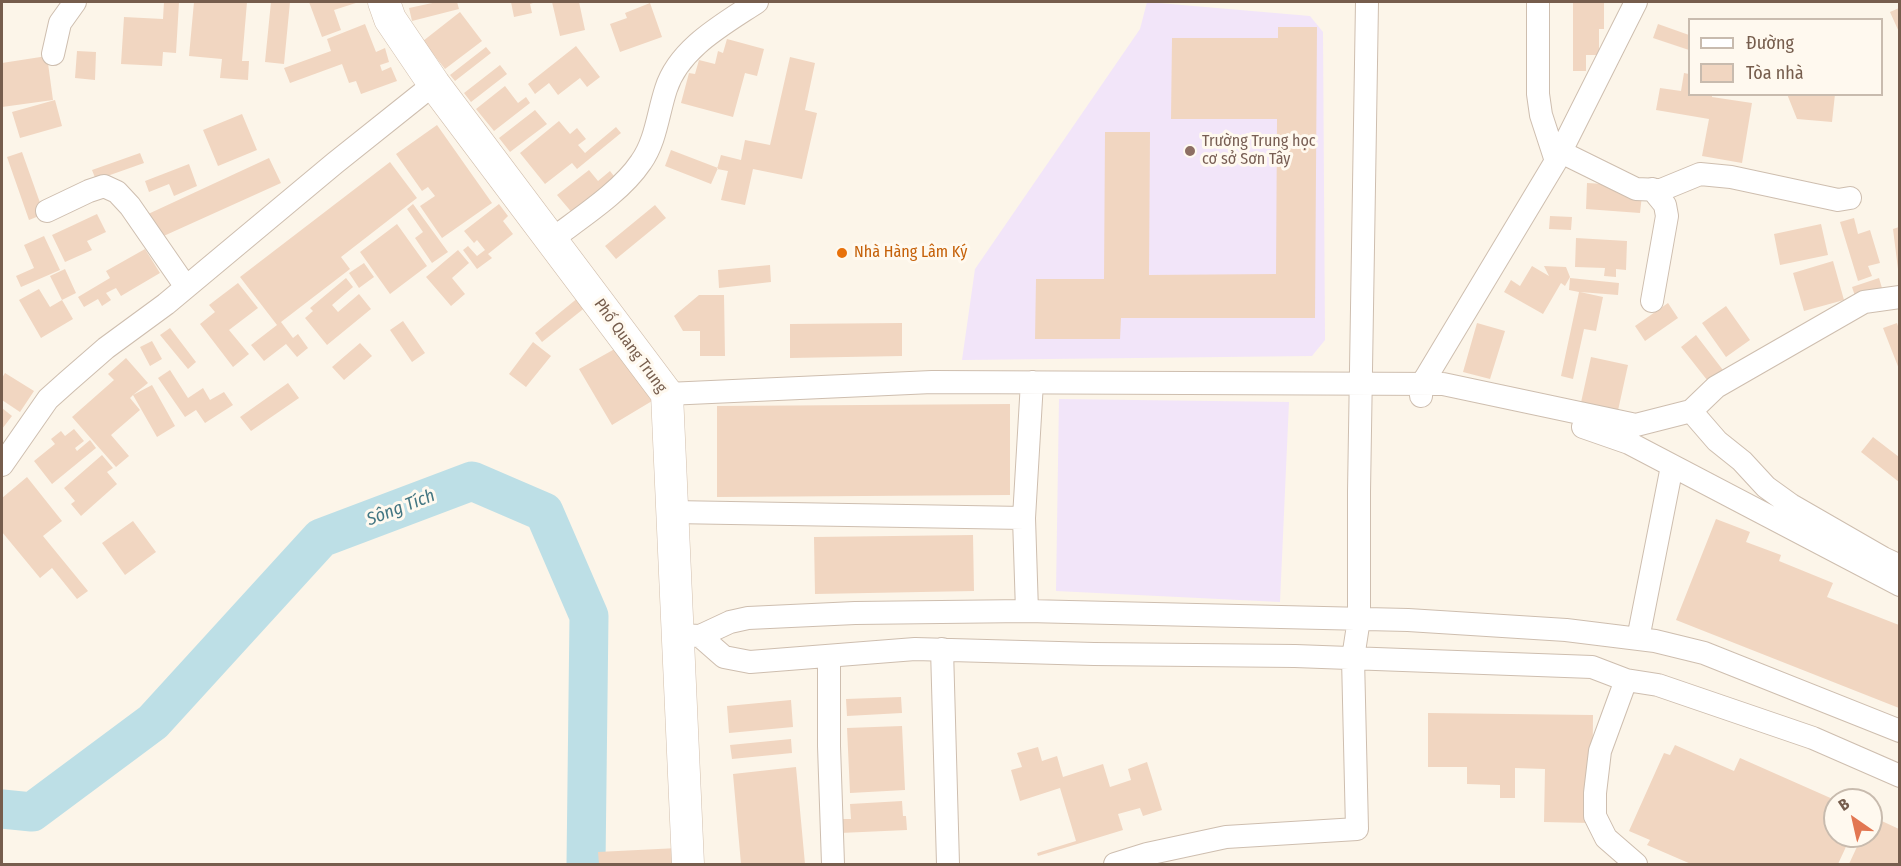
<!DOCTYPE html>
<meta charset="utf-8">
<style>
body{margin:0}
#map{position:relative;width:1901px;height:866px;overflow:hidden;background:#fcf5e9;font-family:"Fira Sans Condensed",sans-serif}
canvas{display:block}
.frame{position:absolute;inset:0;border:3px solid #765d4d;pointer-events:none}
.legend{position:absolute;left:1688px;top:18px;width:195px;height:78px;box-sizing:border-box;background:#fff9ef;border:2px solid #c8bbae;margin:0;padding:8px 10px;list-style:none;font-size:18px;color:#765d4d}
.legend li{display:flex;align-items:center;gap:12px;height:30px}
.legend b{width:30px;border:2px solid #c8bbae}
.north{position:absolute;left:1823px;top:788px;width:60px;height:60px;box-sizing:border-box;background:#fff9ef;border:2px solid #c8bbae;border-radius:50%;rotate:326deg;font-size:16px;font-weight:700;line-height:24px;text-align:center;color:#765d4d}
.north::after{content:'';display:block;margin:auto;width:21px;height:27px;background:#e27752;clip-path:polygon(50% 0,100% 100%,50% 72%,0 100%)}
</style>
<div id="map">
<canvas width="1901" height="866"></canvas>
<div class="frame"></div>
<ul class="legend">
<li><b style="height:8px;background:#fff"></b>Đường</li>
<li><b style="height:16px;background:#f1d6c1"></b>Tòa nhà</li>
</ul>
<div class="north">B</div>
</div>
<script>
const context = document.querySelector('canvas').getContext('2d');
context.lineJoin = 'round';
function fill(path, color) { context.fillStyle = color; context.fill(path, 'evenodd'); }
function strokePath(path, color, width, dash) { context.strokeStyle = color; context.lineWidth = width; context.lineCap = dash ? 'butt' : 'round'; context.setLineDash(dash || []); context.stroke(path); }
function label(font, color, halo, rows, align = 'center') {
  context.font = font + ' "Fira Sans Condensed",sans-serif'; context.lineWidth = 6; context.setLineDash([]); context.textBaseline = 'middle'; context.strokeStyle = halo; context.fillStyle = color; for (const [text, x, y, turn = 0] of rows) {
    context.save(); context.translate(x, y); context.rotate((+turn || 0) * Math.PI / 180); context.textAlign = isNaN(turn) ? turn : align; if (halo) context.strokeText(text, 0, 0); context.fillText(text, 0, 0); context.restore();
  }
}
fill(new Path2D(`
 M1147,2l163,14 13,16 2,308 -13,16 -350,4 13,-91 165,-240z
 M1059,399l230,3 -9,200 -224,-11z`), '#f2e5f9');
strokePath(new Path2D(`
 M2,809l30,3 121,-90 168,-184 151,-57 72,31 45,104 -3,248`), '#bddfe6', 39);
fill(new Path2D(`
 M164,2h15l-3,51 -13,-1 -1,14 -41,-2 3,-47 39,2z
 M194,2h53l-5,59h7l-1,19 -28,-2 2,-19 -33,-3z
 M271,2h19l-6,62 -19,-2z
 M309,2h50l-25,8 7,20 -19,7z
 M437,2h20l2,7 -47,12 -3,-13z
 M511,2h25l-6,2 2,9 -18,4z
 M552,2h27l6,28 -25,6z
 M1573,2h31v27h-5v26h-13v16h-13z
 M650,3l12,34 -42,15 -10,-28 17,-6 -2,-5z
 M1899,8v24l-9,-20z
 M460,12l22,29 -37,28 -22,-28z
 M365,24l11,28 9,-4 4,14 -9,3 2,6 9,-4 6,14 -36,13 -5,-13 -7,2 -7,-19 -52,19 -6,-15 47,-17 -4,-12z
 M1658,24l31,11v15l-36,-12z
 M1278,27h39l-2,291h-194l-1,21h-85l1,-60h68l1,-147h45l-1,143 127,-1 1,-155h-106l1,-81h106z
 M727,39l37,10 -7,27 -12,-3 -12,44 -52,-14 8,-30 6,1 4,-14 16,4 3,-13 5,2z
 M576,46l24,31 -13,10 -7,-9 -22,17 -9,-12 -14,11 -7,-10z
 M486,47l5,6 -36,28 -5,-6z
 M77,51l19,1 -1,28 -20,-2z
 M47,56l6,44 -51,7v-44z
 M790,57l25,6 -10,47 12,3 -15,66 -49,-10 -8,36 -24,-5 7,-29 -11,-2 4,-14 20,5 4,-20 25,5z
 M500,65l7,9 -36,28 -7,-9z
 M1684,73l5,1v20h23v3l40,6 -10,60 -40,-7 7,-37 -53,-9 4,-22 21,3z
 M505,86l13,17 8,-6 4,6 -36,28 -18,-22z
 M1787,94h48l-3,28 -35,-3z
 M55,100l7,26 -42,12 -8,-26z
 M535,110l12,14 -37,28 -11,-14z
 M242,114l15,36 -39,16 -15,-36z
 M559,121l11,13 7,-6 9,11 -8,6 7,8 31,-26 5,6 -44,36 -5,-6 -27,21 -25,-31z
 M437,125l55,78 -50,35 -22,-32 15,-10 -7,-9 -6,4 -26,-37z
 M671,150l47,18 -7,16 -46,-18z
 M22,152l22,62 -15,6 -22,-63z
 M140,153l4,10 -48,17 -4,-10z
 M269,158l12,25 -124,56 -11,-24z
 M390,162l27,36 -76,59 9,12 -69,53 12,16 5,-4 10,14 -11,9 -11,-13 -22,17 -13,-16 26,-20 -37,-48z
 M189,164l8,22 -23,10 -5,-12 -20,8 -4,-11z
 M589,170l9,11 12,-10 7,9 -43,35 -17,-20z
 M1587,183l34,2 21,10 -2,18 -54,-4z
 M413,204l35,48 -16,11 -17,-25 8,-6 -16,-23z
 M499,204l9,12 -5,5 10,13 -25,20 4,4 -15,11 -14,-19 5,-4 9,10 8,-6 -8,-10 -3,3 -10,-12z
 M655,205l11,13 -50,41 -11,-13z
 M97,214l9,18 -19,9 5,9 -27,12 -13,-27z
 M1550,216l22,1 -1,13 -22,-1z
 M1854,218l4,16 12,-4 10,33 -12,3 4,10 -14,5 -18,-59z
 M397,224l30,42 -37,28 -30,-42z
 M1821,224l7,31 -48,10 -6,-31z
 M1899,227v42h-1l-5,-40z
 M44,236l16,34 -39,17 -5,-11 18,-8 -10,-23z
 M1576,238l51,3 -1,29 -10,-1v8l-12,-1 1,-8 -30,-1z
 M145,249l15,24 -39,23 -5,-8 -10,5 5,7 -9,6 -4,-7 -14,8 -6,-10 32,-19 -4,-7z
 M458,250l11,13 -17,15 13,16 -14,12 -25,-29z
 M1833,261l11,39 -40,11 -11,-38z
 M364,263l10,14 -15,11 -10,-15z
 M770,265l1,17 -52,6 -1,-18z
 M1532,266l17,10 -5,-10 22,1 4,10 -5,9 -4,-3 -18,31 -39,-22 7,-12 9,6z
 M65,269l11,24 -14,7 11,19 -32,19 -22,-38 20,-11 11,18 12,-7 -12,-24z
 M346,278l7,9 -21,18 6,7 21,-18 12,15 -44,36 -22,-27 8,-7 -3,-3z
 M1570,278l49,5 -1,12 -38,-3 23,5 -7,34 -12,-2 -11,50 -12,-3 18,-84 -10,-2z
 M1879,278l3,10 -27,8 -3,-9z
 M238,283l20,25 -29,22 20,24 -16,13 -33,-43 15,-12 -6,-7z
 M699,295h25l1,61h-25v-25h-17l-9,-15z
 M579,297l8,9 -45,36 -7,-9z
 M1668,303l10,15 -33,23 -10,-15z
 M1726,306l24,34 -24,17 -24,-34z
 M403,321l22,32 -13,9 -22,-32z
 M902,323v33l-112,2v-34z
 M1477,323l28,8 -15,48 -27,-7z
 M1897,323l2,6v40l-16,-41z
 M170,328l26,34 -8,7 -28,-34z
 M1696,335l30,39 -15,11 -30,-38z
 M152,341l10,18 -12,7 -10,-19z
 M533,342l18,14 -25,31 -17,-13z
 M360,343l12,13 -28,24 -12,-13z
 M620,346l32,55 -40,24 -33,-56z
 M1591,357l37,8 -11,50 -37,-8z
 M126,358l22,25 -15,12 19,-10 23,41 -18,11 -24,-42 -3,3 10,12 -29,25 18,21 -13,11 -44,-50 42,-37 -6,-6z
 M170,370l18,28 15,-10 7,12 14,-8 9,13 -28,18 -9,-13 -11,7 -27,-39z
 M5,373l29,18 -14,21 -18,-12v-22z
 M288,383l11,15 -48,33 -11,-14z
 M1010,404v91l-293,2v-91z
 M2,408l10,8 -10,13z
 M74,429l10,12 -9,7 2,3 13,-11 6,8 -44,36 -18,-23 21,-17 -4,-5 10,-8 4,5z
 M1873,437l26,20v25l-38,-30z
 M102,455l11,13 -6,4 10,12 -36,32 -10,-12 4,-3 -11,-13z
 M27,477l35,44 -19,15 45,55 -11,8 -25,-31 -12,10 -38,-46v-34z
 M1716,519l34,13 -4,10 35,13 -2,6 54,22 -6,14 72,28v83l-223,-88z
 M133,521l23,31 -31,23 -23,-32z
 M973,535l1,56 -159,3 -1,-57z
 M901,697l1,16 -55,3 -1,-17z
 M791,700l2,27 -64,6 -2,-27z
 M1428,713l165,2 -1,108 -48,-1 1,-53 -30,-1v30h-15v-13l-33,-1v-17h-39z
 M902,726l3,64 -55,3 -3,-65z
 M791,739l1,14 -60,6 -2,-14z
 M1675,745l59,26 6,-13 95,42v36h16l-13,28h-147l-44,-19 3,-5 -21,-9 35,-78 6,2z
 M1038,747l4,14 15,-5 6,21 40,-13 7,23 21,-7 -3,-11 19,-7 15,48 -19,6 -3,-8 -22,6 5,16 -85,26 -1,-3 39,-12 -16,-53 -40,13 -9,-31 11,-3 -5,-14z
 M796,767l9,97h-64l-8,-90z
 M902,801l1,15h3l1,14 -67,3v-14h11l-1,-15z
 M1871,816l28,13v35h-50l13,-28h9z
 M678,848l1,16h-80l-1,-12z`), '#f1d6c1');
const street = new Path2D(`
 M1538,2v92l3,21 15,46
 M53,54l7,-31 15,-21
 M1561,152l75,37 25,1 39,-16 31,3 107,23 12,-2
 M1652,189l13,16 2,11 -15,85
 M47,211l42,-20 15,-5 13,6 13,14 56,81
 M551,240c29,-22 70,-48 90,-78 15,-21 17,-49 25,-73 13,-41 58,-65 91,-87
 M667,394l265,-12 511,2 193,41 55,-14 25,-24 148,-85 36,-5
 M1421,396l1,-12 134,-223 80,-159
 M1691,411l26,30 25,20 24,26 25,18 92,53 17,8
 M1583,427l46,16 271,142
 M2,465l46,-66 19,-17 39,-34 60,-44 169,-141 99,-79
 M672,512l352,6
 M1027,611l-3,-93 8,-136
 M678,635l22,1 30,-14 18,-4 107,-5 172,-2 381,9 158,10 89,11 49,12 196,78
 M700,636l24,21 26,5 165,-13 179,5 201,2 297,11 34,13 32,5 155,53 87,38
 M1638,639l34,-173
 M942,649l6,215
 M829,656v90l4,118
 M1626,680l-26,71 -5,42v23l11,22 30,26
 M1115,864l32,-10 79,-17 131,-8 -4,-171 6,-39v-127l8,-490`);
const secondary = new Path2D(`
 M384,2l6,17 44,65 233,310 21,470`);
strokePath(street, '#cebeaf', 24);
strokePath(secondary, '#d1beac', 33);
strokePath(street, '#fff', 22);
strokePath(secondary, '#fff', 32);
for (const [x, y, r, color] of [
 [1190,151,6,"#8d6e63"],
 [842,253,6,"#e8710a"]
]) { const dot = new Path2D(); dot.arc(x, y, r, 0, 2 * Math.PI); context.fillStyle = color; context.fill(dot); strokePath(dot, '#fff9ef', 2); }
label('16px', '#785e54', '#fff9ef', [
 ["Trường Trung học",1202,142],
 ["cơ sở Sơn Tây",1202,160]
], 'left');
label('16px', '#c56008', '#fff9ef', [
 ["Nhà Hàng Lâm Ký",854,253]
], 'left');
label('16px', '#765d4d', '#fff9ef', [
 ["Phố Quang Trung",630,346,54]
]);
label('italic 18px', '#437682', '#fff9ef', [
 ["Sông Tích",401,508,-21]
]);
</script>
